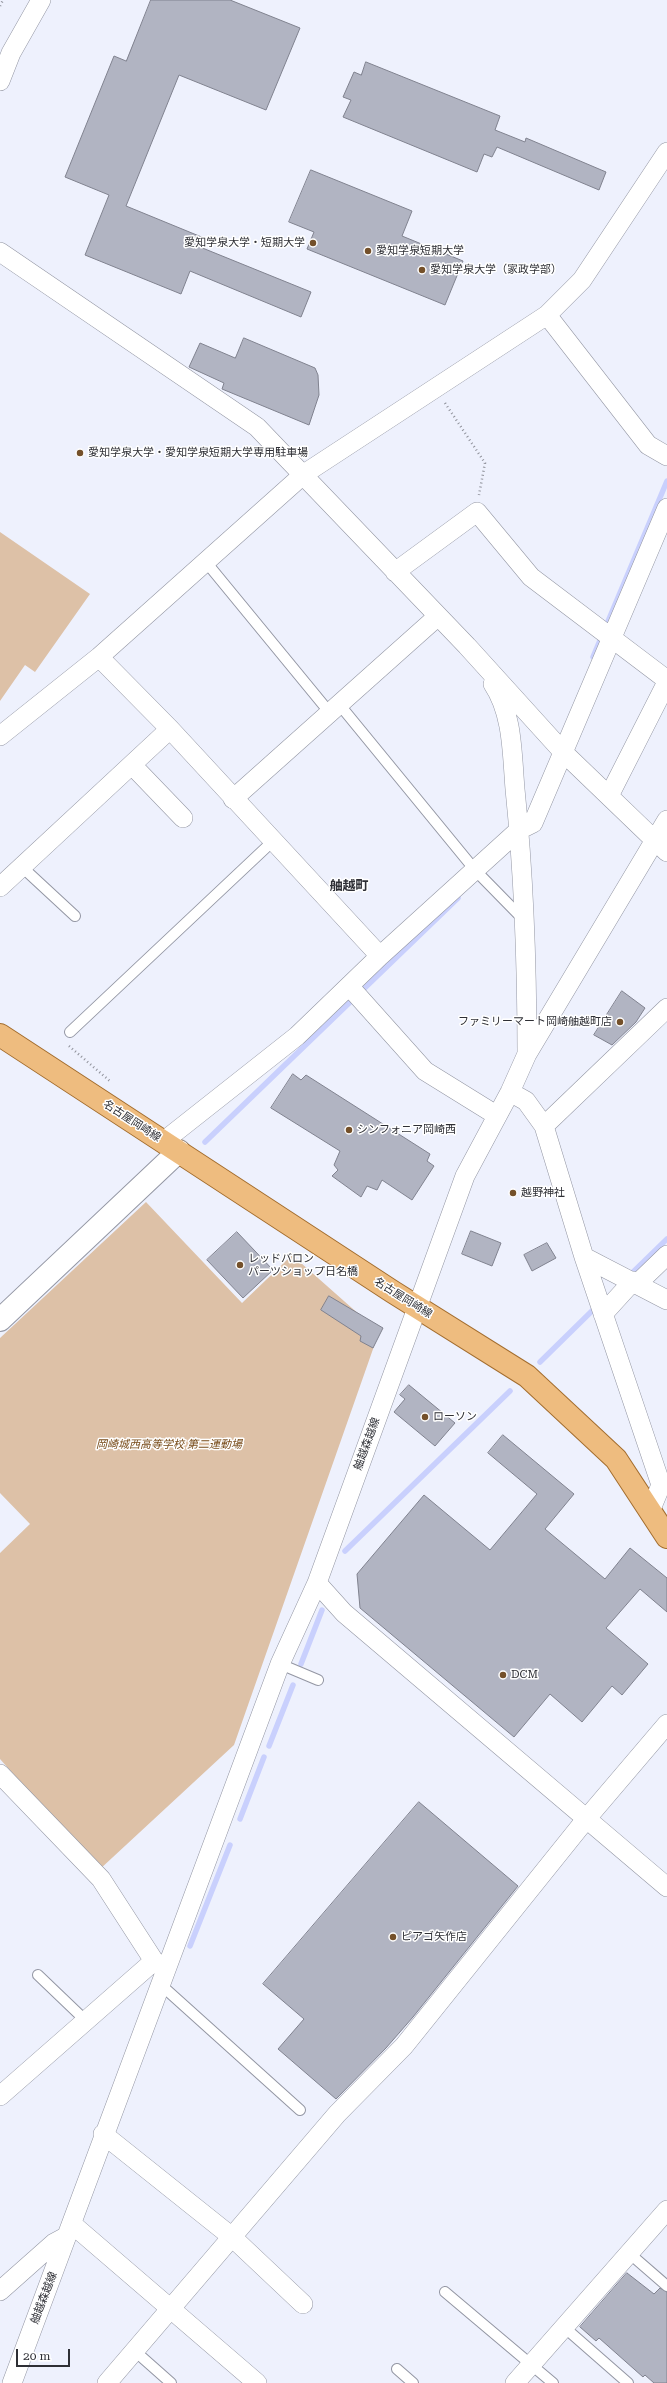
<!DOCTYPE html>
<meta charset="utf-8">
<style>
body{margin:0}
#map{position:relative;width:667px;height:2383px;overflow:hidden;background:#eef1fd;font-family:"Roboto Serif",serif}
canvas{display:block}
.scale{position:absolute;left:16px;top:2349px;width:54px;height:18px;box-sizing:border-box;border:2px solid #2e2f35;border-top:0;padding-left:5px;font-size:12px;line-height:14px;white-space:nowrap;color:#2e2f35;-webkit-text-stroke:3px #fff;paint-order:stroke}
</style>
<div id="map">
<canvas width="667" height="2383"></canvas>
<div class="scale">20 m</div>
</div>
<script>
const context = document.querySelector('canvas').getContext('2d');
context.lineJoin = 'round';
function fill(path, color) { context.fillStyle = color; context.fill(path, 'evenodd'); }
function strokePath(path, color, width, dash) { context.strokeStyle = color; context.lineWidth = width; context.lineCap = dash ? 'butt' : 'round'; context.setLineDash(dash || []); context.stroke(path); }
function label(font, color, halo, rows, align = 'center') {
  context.font = font + ' "Roboto Serif","Noto Sans JP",serif'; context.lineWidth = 3; context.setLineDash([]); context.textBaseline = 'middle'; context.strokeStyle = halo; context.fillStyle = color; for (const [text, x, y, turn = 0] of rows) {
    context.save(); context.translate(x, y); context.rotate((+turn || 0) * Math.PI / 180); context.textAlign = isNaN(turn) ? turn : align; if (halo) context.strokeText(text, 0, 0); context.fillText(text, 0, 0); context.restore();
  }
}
fill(new Path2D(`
 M0,532l90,62 -55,78 -10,-7 -25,36z
 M146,1202l96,101 50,-48 87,77 -145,413 -135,125 -99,-111v-206l30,-29 -30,-31v-155z`), '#ddc1a7');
strokePath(new Path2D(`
 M593,657l74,-176
 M205,1142l253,-244
 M628,1277l39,-38
 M540,1362l57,-56
 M345,1551l165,-160
 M301,1664l21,-54
 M269,1746l24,-61
 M240,1819l24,-62
 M190,1946l40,-101`), '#c9d0fd', 5.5);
const building = new Path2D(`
 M151,0h79l70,28 -34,82 -87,-35 -53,131 78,32 -4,9 111,45 -10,25 -111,-46 -9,23 -96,-39 24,-60 -44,-18 49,-121 12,5z
 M366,62l134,54 -5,14 30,12 1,-4 80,34 -7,18 -102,-43 -5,10 -8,-3 -7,18 -134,-55 8,-17 -8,-3 11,-25 7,3z
 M311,170l101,41 -10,25 61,25 -18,44 -138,-56 7,-17 -25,-10z
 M244,338l71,30 3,7 1,20 -10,30 -87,-36 2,-6 -35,-16 11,-24 35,15z
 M622,991l23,17 -9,14 -24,23 -18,-10z
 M293,1074l8,6 5,-5 124,79 -3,7 7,5 -22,34 -30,-20 -5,10 -10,-4 -6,11 -29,-21 6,-6 -4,-5 6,-14 -69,-43z
 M471,1231l30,12 -9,23 -30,-12z
 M237,1232l36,38 -30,28 -36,-38z
 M547,1243l9,15 -24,13 -8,-16z
 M329,1296l54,32 -10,20 -13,-7 1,-5 -40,-26z
 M409,1385l46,38 -20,23 -41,-34 11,-13 -5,-4z
 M503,1435l71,59 -29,35 60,50 25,-31 37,30v34l-27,-23 -34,39 42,36 -26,31 -10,-9 -30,36 -32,-28 -36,43 -154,-129 -3,-34 67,-79 66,55 47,-56 -49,-41z
 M419,1802l99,84 -105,131 -27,31 -50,51 -58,-50 26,-30 -41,-35z
 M627,2273l27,21 6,-6 7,4v91h-13l-9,-8 -2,2 -44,-39 -3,3 -16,-14z`);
fill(building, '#b1b4c2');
strokePath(building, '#80828f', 1);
const service = new Path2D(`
 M206,562l124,151
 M339,704l136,166 49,50
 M21,866l54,50
 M70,1032l203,-191
 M280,1664l38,16
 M38,1975l47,45
 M160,1984l140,126
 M629,2253l38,33
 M445,2292l108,91
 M564,2327l64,56
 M136,2352l35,31
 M397,2369l16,14`);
const minor = new Path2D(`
 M0,81l11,-28 30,-53
 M0,252l257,175 210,219 97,107 103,99
 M547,315l101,130 19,11
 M395,572l82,-60 54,65 136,103
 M99,657l71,72 210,227
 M493,684c20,30 19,70 22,105 9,88 12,176 12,264
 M0,736l99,-79 205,-183 243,-159 35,-35 85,-128
 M132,765l51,53
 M609,796l58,-114
 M233,799l204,-182
 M0,887l170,-158
 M349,986l76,85 71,44
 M510,1092l16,9 18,25 40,131 77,228 -10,24
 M544,1126l123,-118
 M164,1141l133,-105 83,-80 139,-126 14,-7 134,-315
 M584,1257l83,43
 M638,1283l29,-28
 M603,1314l30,-33
 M317,1583l27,30 323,274
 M0,1774l101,105 53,82 11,6
 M0,2096l154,-135
 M103,2134l129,103 71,67
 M72,2224l185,159
 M0,2291l54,-48 13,-7
 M12,2383l268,-719 37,-81 148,-407 45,-84 17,-38 140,-234
 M107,2383l230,-269 67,-68 183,-228 80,-94
 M515,2383l152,-173`);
const tertiary = new Path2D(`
 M0,1320l179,-169`);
const primary = new Path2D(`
 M0,1035l393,257 134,84 89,83 51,78`);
strokePath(service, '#9396a3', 12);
strokePath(minor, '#9396a3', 20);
strokePath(tertiary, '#9396a3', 24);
strokePath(primary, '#a36d2e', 24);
strokePath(new Path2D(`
 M0,6l3,-6
 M445,403l40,60 -6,32
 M69,1046l42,36`), '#8f919a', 2.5, [1, 3]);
strokePath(service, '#fff', 10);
strokePath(minor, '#fff', 19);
strokePath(tertiary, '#fff', 22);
strokePath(primary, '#eebc7f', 22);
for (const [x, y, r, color] of [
 [313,243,4,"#74502a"],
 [368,251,4,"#74502a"],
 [422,270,4,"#74502a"],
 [80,453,4,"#74502a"],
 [620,1022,4,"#74502a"],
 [349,1130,4,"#74502a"],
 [513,1193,4,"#74502a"],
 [240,1265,4,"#74502a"],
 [425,1417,4,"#74502a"],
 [503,1675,4,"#74502a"],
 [393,1937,4,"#74502a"]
]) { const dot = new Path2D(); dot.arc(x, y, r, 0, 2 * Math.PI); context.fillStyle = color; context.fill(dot); strokePath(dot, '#fff', 1.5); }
label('11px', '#2e2f35', '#fff', [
 ["愛知学泉大学・短期大学",305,243,"right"],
 ["愛知学泉短期大学",376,251],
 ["愛知学泉大学（家政学部）",430,270],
 ["愛知学泉大学・愛知学泉短期大学専用駐車場",88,453],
 ["ファミリーマート岡崎舳越町店",612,1022,"right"],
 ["シンフォニア岡崎西",357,1130],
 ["越野神社",521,1193],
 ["レッドバロン",248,1259],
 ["パーツショップ日名橋",248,1272],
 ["ローソン",433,1417],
 ["DCM",511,1675],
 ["ピアゴ矢作店",401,1937]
], 'left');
label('11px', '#2e2f35', '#fff', [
 ["名古屋岡崎線",132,1121,33],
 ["名古屋岡崎線",403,1298,32],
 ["舳越森越線",367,1444,-70],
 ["舳越森越線",44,2298,-69]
]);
label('italic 11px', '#784c1a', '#fff', [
 ["岡崎城西高等学校 第二運動場",169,1445]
]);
label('bold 13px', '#2e2f35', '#fff', [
 ["舳越町",349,886]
]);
</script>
